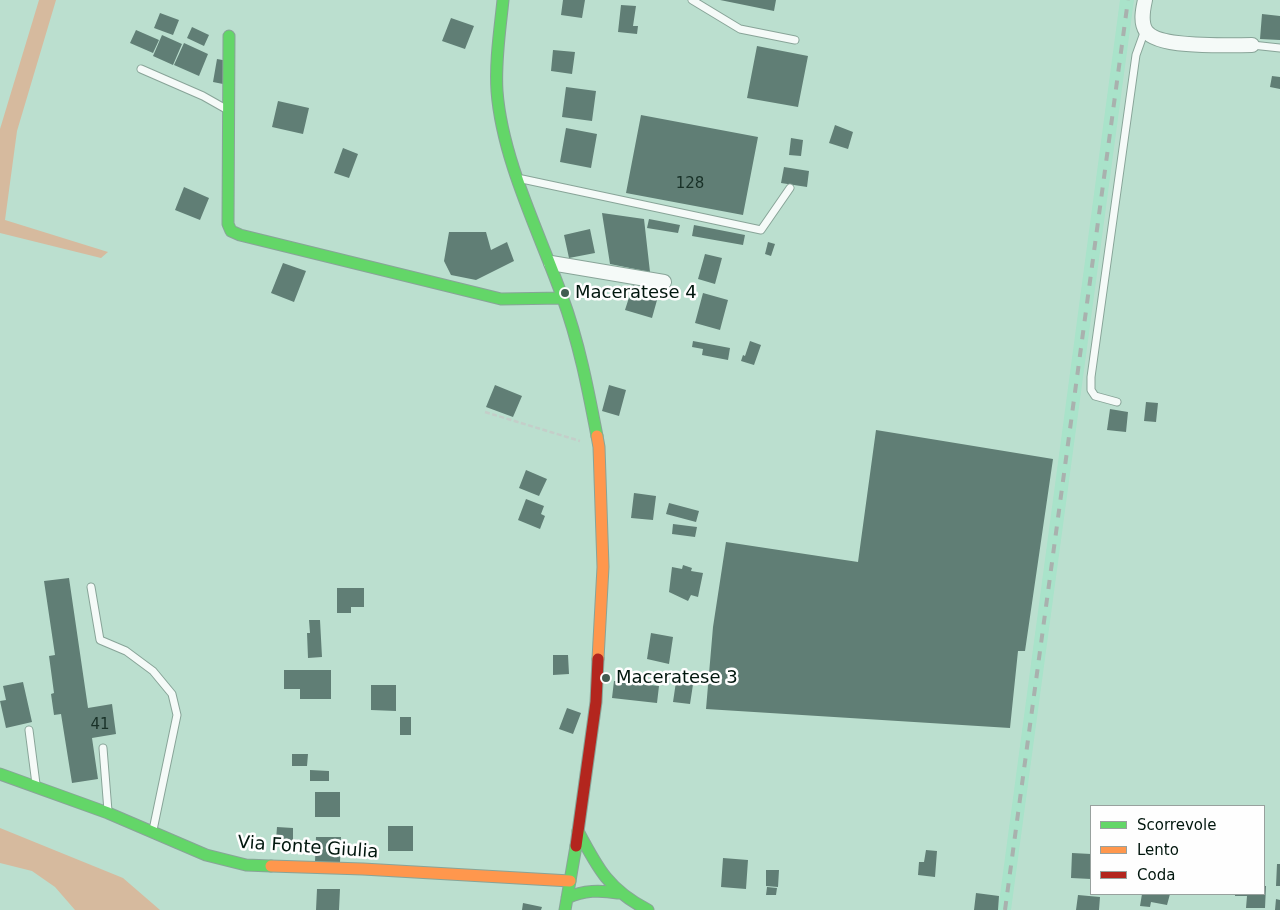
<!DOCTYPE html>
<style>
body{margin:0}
#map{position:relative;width:1280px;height:910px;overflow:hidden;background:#bbdfcf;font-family:"DejaVu Sans",sans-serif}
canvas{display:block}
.legend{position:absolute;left:1090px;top:805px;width:175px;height:90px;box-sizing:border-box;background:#fefefe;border:1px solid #98a19e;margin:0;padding:6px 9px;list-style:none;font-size:15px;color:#00160d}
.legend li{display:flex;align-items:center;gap:10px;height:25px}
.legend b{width:25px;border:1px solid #98a19e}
</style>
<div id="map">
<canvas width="1280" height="910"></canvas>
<ul class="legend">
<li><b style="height:6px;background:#63d668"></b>Scorrevole</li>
<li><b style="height:6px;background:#ff974d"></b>Lento</li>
<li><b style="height:6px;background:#b3261e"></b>Coda</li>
</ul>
</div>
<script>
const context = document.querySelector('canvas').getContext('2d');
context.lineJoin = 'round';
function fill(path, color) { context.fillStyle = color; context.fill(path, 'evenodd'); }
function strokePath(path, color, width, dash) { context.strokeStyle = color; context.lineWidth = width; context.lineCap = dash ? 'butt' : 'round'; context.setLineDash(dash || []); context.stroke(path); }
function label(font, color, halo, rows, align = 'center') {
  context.font = font + ' "DejaVu Sans",sans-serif'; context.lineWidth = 5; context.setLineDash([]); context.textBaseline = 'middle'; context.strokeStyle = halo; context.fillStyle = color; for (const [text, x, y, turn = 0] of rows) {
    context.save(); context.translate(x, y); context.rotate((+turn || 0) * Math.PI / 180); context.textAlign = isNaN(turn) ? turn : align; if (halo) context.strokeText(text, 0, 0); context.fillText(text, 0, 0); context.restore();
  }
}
fill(new Path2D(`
 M1120,0h14l-123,910h-13z`), '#a9e3ca');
fill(new Path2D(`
 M39,0h17l-39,131 -12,89 103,32 -7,6 -101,-25v-104z
 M0,828l123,50 37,32h-85l-20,-23 -23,-16 -32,-8z`), '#d6ba9e');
fill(new Path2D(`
 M563,0h22l-3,18 -21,-3z
 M720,0h56l-2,11z
 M621,5l15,1 -3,20h5l-1,8 -19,-2z
 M160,13l19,7 -6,15 -19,-7z
 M1262,14l18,2v24l-20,-1z
 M451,18l23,8 -9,23 -23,-8z
 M192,27l17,8 -5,11 -17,-8z
 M136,30l23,10 -6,13 -23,-10z
 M162,35l20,9 -9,21 -20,-9z
 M184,43l24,11 -9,22 -25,-11z
 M757,46l51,10 -10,51 -51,-9z
 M553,50l22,2 -3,22 -21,-3z
 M217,59l11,2 -5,23 -10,-2z
 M1272,76l8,1v12l-10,-2z
 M566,87l30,4 -4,30 -30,-4z
 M278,101l31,7 -6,26 -31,-7z
 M641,115l117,22 -15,78 -117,-22z
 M835,125l18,7 -5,17 -19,-6z
 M566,128l31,6 -6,34 -31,-6z
 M791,138l12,2 -2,16 -12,-1z
 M343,148l15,6 -9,24 -15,-5z
 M784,167l25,4 -2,16 -26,-4z
 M184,187l25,11 -9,22 -25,-10z
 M602,213l42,6 6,53 -40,-8z
 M649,219l31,6 -2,8 -31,-5z
 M694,225l51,10 -2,10 -51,-9z
 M590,229l5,24 -26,5 -5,-23z
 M449,232h37l5,18 16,-8 7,19 -38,19 -25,-5 -7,-14z
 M768,242l7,2 -4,12 -6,-2z
 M705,254l17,4 -7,26 -17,-5z
 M283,263l23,8 -12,31 -23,-9z
 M633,285l26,8 -7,25 -27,-8z
 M703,293l25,7 -8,30 -25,-7z
 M693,341l37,7 -2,12 -26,-5 1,-6 -11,-2z
 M750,341l11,4 -7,20 -13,-4 2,-6 2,1z
 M495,385l27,11 -9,21 -27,-10z
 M609,385l17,5 -7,26 -17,-5z
 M1146,402l12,1 -2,19 -12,-1z
 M1110,409l18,3 -2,20 -19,-2z
 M876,430l177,29 -28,192h-7l-8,77 -304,-19 7,-82 13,-85 132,20z
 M526,470l21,9 -8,17 -20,-8z
 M634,493l22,3 -3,24 -22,-2z
 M526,499l18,7 -3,8 4,2 -5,13 -22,-9z
 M669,503l30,8 -3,11 -30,-8z
 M673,524l24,3 -2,10 -23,-3z
 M683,565l9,3 -1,3 12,2 -5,24 -7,-2 -3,6 -19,-9 3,-25 10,2z
 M69,578l19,130 24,-4 4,30 -24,4 6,41 -26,4 -11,-69 -7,1 -3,-21 3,-1 -5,-37 6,-1 -11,-74z
 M337,588h27v19h-13v6h-14z
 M309,620h11l2,37 -14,1 -1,-25h3z
 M651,633l22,4 -4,27 -22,-5z
 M553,655h15l1,19 -16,1z
 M284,670h47v29h-31v-10h-16z
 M677,675l17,3 -4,26 -17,-2z
 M614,681l45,5 -2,17 -45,-5z
 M23,682l9,40 -26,6 -6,-27 6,-1 -3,-14z
 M371,685h25v26l-25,-1z
 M567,708l14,5 -8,21 -14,-5z
 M400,717h11v18h-11z
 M292,754h16l-1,12h-15z
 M310,770l19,1v10h-19z
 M315,792h25v25h-25z
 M388,826h25v25h-25z
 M277,827l16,1v13l-17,-1z
 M316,837h25l-1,25h-25z
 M926,850l11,1 -2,26 -17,-2 1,-13h5z
 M1072,853l19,1v25l-20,-1z
 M723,858l25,2 -2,29 -25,-2z
 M1277,864h3v22h-4z
 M766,870h13l-1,17 -12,-1z
 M1264,886h2l-1,22h-19l1,-12h-12v-2h29z
 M767,887l10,1 -1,7h-10z
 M317,889h23l-1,21h-23z
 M976,893l23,3 -1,14h-24z
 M1142,894h28l-3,11 -16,-3 -1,5 -10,-1z
 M1078,895l22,2 -1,13h-23z
 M1276,899l4,1v10h-5z
 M523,903l19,4 -1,3h-19z`), '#607e75');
const lane = new Path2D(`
 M692,0l48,29 55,11
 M1252,45l28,3
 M141,69l62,27 23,13
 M522,179l239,51 29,-42
 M1117,402l-22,-6 -4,-6v-13l45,-322 9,-25
 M91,587l9,53 26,11 27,20 19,23 5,21 -24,115
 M29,730l7,54
 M103,748l5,63`);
const street = new Path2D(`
 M1145,0c-2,9 -5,22 1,31 12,18 84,14 106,14
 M551,263l113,19`);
const fast = new Path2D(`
 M503,0c-3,30 -8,61 -6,91 5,68 42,141 65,205 17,46 26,93 35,140
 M229,36l-1,188 3,7 9,4 261,64 62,-1
 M0,774l108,39 98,42 40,10 25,1
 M578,831c20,38 31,59 70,79
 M567,898c17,-8 33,-8 51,-5
 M565,910l11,-64`);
const slow = new Path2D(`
 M597,436l2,11 4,120 -5,92
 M271,866l92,3 207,12`);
const jam = new Path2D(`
 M576,846l20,-144 2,-43`);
strokePath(lane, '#88a498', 9);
strokePath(street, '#88a498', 16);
strokePath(fast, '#88a498', 13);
strokePath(slow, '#88a498', 13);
strokePath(jam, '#88a498', 13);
strokePath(new Path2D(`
 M485,412l95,29`), '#c4cec9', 2.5, [5, 2.5]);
strokePath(lane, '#f5faf8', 7);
strokePath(street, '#f5faf8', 14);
strokePath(fast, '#63d668', 11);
strokePath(slow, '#ff974d', 11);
strokePath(jam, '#b3261e', 11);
strokePath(new Path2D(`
 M1005,910l123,-910`), '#a9b1ae', 4, [9, 9]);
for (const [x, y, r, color] of [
 [565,293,5,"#415c51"],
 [606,678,5,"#415c51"]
]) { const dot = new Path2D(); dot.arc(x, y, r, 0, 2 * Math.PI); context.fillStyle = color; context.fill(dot); strokePath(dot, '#fefefe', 2); }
label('15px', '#183027', null, [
 ["128",690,184],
 ["41",100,725]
]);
label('18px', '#00160d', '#fefefe', [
 ["Maceratese 4",575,293],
 ["Maceratese 3",616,678]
], 'left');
label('18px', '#00160d', '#fefefe', [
 ["Via Fonte Giulia",308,848,4]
]);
</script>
